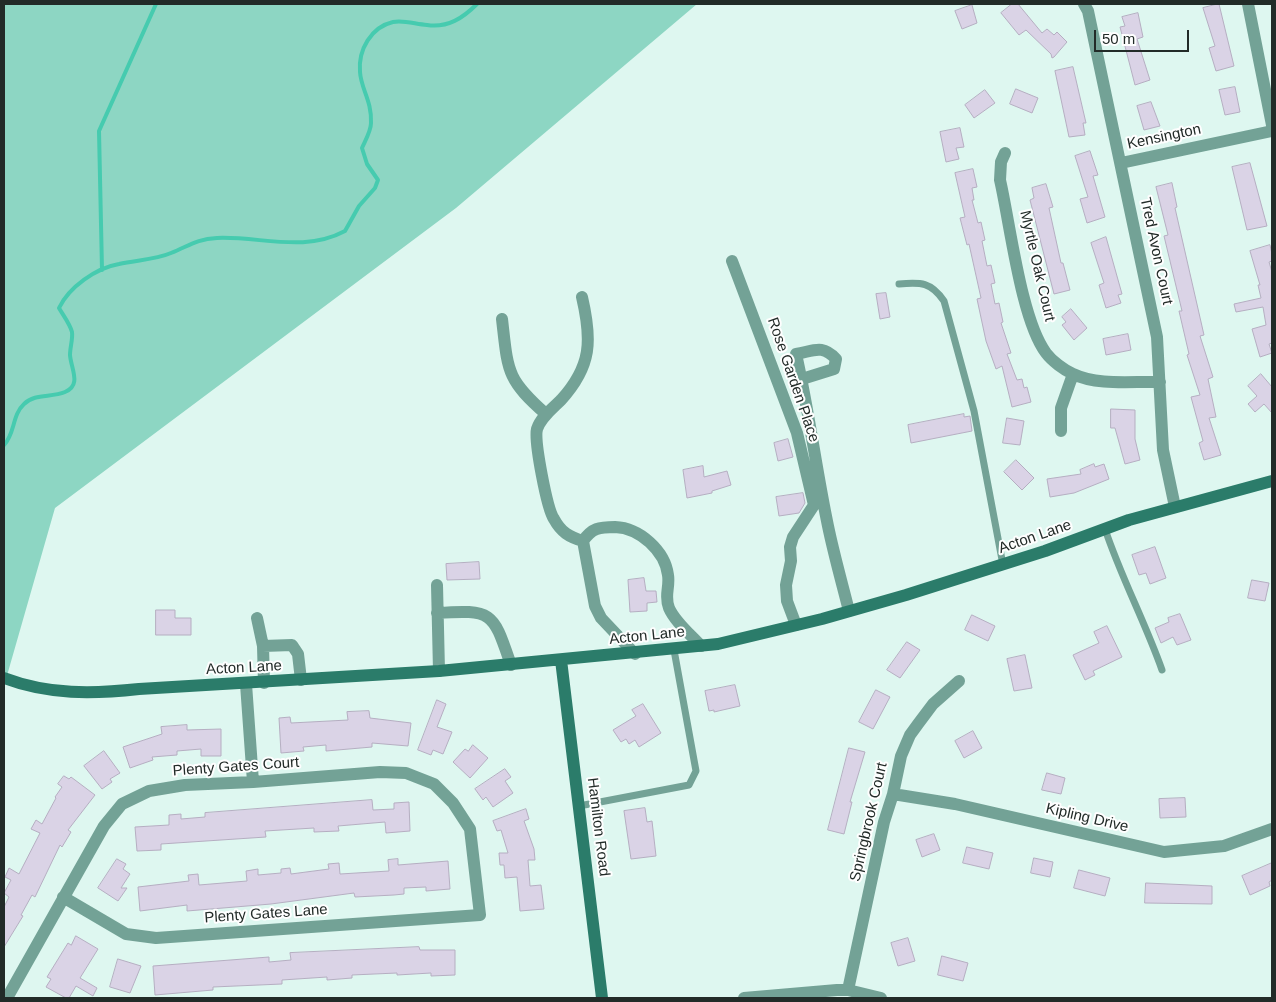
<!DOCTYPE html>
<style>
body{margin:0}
#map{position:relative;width:1276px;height:1002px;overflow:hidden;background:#def7f0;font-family:Arial,sans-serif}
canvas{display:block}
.frame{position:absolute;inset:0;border:5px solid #222b28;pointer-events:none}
.scale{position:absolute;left:1094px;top:30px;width:95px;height:22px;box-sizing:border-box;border:2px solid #222b28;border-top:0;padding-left:6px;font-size:15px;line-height:18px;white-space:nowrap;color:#222b28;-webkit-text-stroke:4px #fefefe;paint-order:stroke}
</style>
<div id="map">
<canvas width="1276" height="1002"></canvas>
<div class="frame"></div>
<div class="scale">50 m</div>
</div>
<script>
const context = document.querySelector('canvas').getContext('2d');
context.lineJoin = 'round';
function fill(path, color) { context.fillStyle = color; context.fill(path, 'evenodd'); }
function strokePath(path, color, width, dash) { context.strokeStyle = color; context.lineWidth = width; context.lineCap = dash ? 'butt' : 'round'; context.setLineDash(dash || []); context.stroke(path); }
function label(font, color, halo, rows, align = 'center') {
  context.font = font + ' Arial,sans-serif'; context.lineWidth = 4; context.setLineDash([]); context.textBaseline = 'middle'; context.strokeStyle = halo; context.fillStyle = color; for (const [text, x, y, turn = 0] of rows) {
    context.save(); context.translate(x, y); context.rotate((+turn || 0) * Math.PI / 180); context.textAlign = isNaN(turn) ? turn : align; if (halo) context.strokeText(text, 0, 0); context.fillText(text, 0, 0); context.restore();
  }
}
fill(new Path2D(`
 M4,4h693l-241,204 -401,300 -51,178z`), '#8dd6c3');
strokePath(new Path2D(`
 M102,270l-3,-139 57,-127
 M4,445c11,-11 8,-30 20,-41 11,-11 27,-6 41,-12 17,-7 6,-23 5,-37 0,-8 3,-16 2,-23 -2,-8 -9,-17 -13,-24 10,-21 37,-40 60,-44 17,-4 36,-4 52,-11 18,-7 25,-14 46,-15 43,-2 87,15 128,-7l14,-25 16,-18 3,-8 -11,-16 -5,-16c3,-7 9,-17 9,-25 1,-22 -10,-34 -11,-51 -2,-22 11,-45 33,-50 11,-2 22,2 34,3 21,3 36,-7 50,-21`), '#46cbaf', 4);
const building = new Path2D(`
 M1012,4h6l24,29 5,-4 7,6 3,-3 10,10 -13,15 -2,1 -1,-4 -25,-24 -7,5 -18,-22z
 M1219,4l15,62 -18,5 -7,-23 6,-2 -12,-38z
 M972,5l5,18 -15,6 -7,-18z
 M1138,13l5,24 -6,2 13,41 -15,5 -15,-58 5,-1 -3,-9z
 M1073,67l13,56h-3l2,12 -16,2 -14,-66z
 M1235,87l5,25 -15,3 -6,-25z
 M1016,89l22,9 -6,15 -22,-9z
 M985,90l10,13 -21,15 -9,-13z
 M1151,102l9,24 -16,4 -7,-24z
 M960,128l4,19 -8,1 3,11 -13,3 -6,-30z
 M1090,151l8,24 -5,1 12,41 -18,6 -7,-24 8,-2 -13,-41z
 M1250,163l17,63 -20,4 -15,-63z
 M973,169l4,18 -5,1 2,12h-2l6,23 3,-1 4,18 -3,1 5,25 4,-1 4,18 -4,1 4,20 4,-1 4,19 -2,1 10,30 -4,1 10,26 5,-1 2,9 3,-1 4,15 -19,5 -10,-41 -6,3 -10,-28 -9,-42 4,-1 -12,-54 -2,1 -7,-27 5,-1 -10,-44z
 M1172,183l5,24 -2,1 29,127 -4,1 13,41 -5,2 8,38 -7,1 12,37 -17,5 -5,-17 4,-2 -12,-44 9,-2 -13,-40 2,-1 -10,-43h3l-18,-75 4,-1 -12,-48z
 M1046,184l7,23 -4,1 12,55h2l7,27 -16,4 -24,-94 4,-2 -2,-10z
 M1106,237l16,57 -4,1 3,8 -15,5 -7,-23 5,-2 -13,-40z
 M1270,245l2,9v7l-3,1 3,10v71l-3,1 3,9 -12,4 -8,-28 14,-4 -3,-18 -27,5 -2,-8 27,-6 -3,-13h2l-10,-34z
 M886,293l4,24 -10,2 -4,-25z
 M1071,309l16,19 -13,12 -12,-15 4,-3 -4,-5z
 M1128,334l3,16 -25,5 -3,-16z
 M1261,374l11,13v26l-8,-9 -9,8 -7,-8 9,-8 -9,-10z
 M1111,409l24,1v29l5,21 -15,4 -10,-36h-4z
 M964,414v3l6,-1 2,15 -61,12 -3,-18z
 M1007,418l17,3 -4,24 -17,-2z
 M788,439l5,18 -15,4 -4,-18z
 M1016,460l18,18 -12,12 -18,-18z
 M1094,464l1,3 9,-3 5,15 -35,14 -24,4 -3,-18 34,-5 -1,-4z
 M703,466l1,11 23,-6 4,14 -19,6v2l-25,5 -4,-28z
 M803,493l2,10 -6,10 -20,3 -3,-19z
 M1155,547l11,31 -16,6 -4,-11 -7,2 -7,-20z
 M479,562l1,17 -33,1 -1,-16z
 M644,578l2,13h10l1,11 -10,1v8l-17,1 -2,-32z
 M1252,580l17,3 -4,18 -17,-3z
 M156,610h19v8h16v17h-35z
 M1180,614l11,26 -14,5 -4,-8 -12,6 -6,-15 14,-6 -1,-4z
 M972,615l23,11 -7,15 -23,-11z
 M1107,626l15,31 -29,14 2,4 -10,5 -12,-25 26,-12 -5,-11z
 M907,642l13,8 -20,28 -13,-8z
 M1025,655l7,33 -18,3 -7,-32z
 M735,685l5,21 -26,6v-2l-5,1 -4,-20z
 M876,690l14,7 -17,32 -14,-7z
 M437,700l9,4 -9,23 15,5 -9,22 -10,-4 -2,5 -13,-5z
 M643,704l18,29 -22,14 -4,-7 -6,4 -3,-5 -5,3 -8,-12 23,-14 -4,-6z
 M369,711l1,7 41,5 -3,23 -36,-3v4l-46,4v-6l-23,2 1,4 -23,2 -2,-35 11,-1 1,6 57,-3 -1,-8z
 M187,725v5l34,-1v27h-20v-7l-24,2v4l-25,2 1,3 -23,8 -7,-21 39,-13 -1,-7z
 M973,731l9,17 -18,10 -9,-17z
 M473,745l15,13 -18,20 -17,-16 12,-13 3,2z
 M849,748l16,4 -15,50h2l-8,32 -16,-4z
 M104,751l16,22 -10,6 2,3 -10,7 -18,-23z
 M505,769l6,8 -6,4 8,12 -20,14 -7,-10 -3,3 -8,-11z
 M1047,773l18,5 -4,16 -19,-4z
 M64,776l5,3 2,-2 24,18 -27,35 3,2 -9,15 -2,-2 -25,52 -3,-2 -11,20 2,1 -19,31v-40l5,-10 -5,-4 7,-13 -6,-3 4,-9 10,6 21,-41 -9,-4 5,-9 6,4 14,-26 -1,-1 7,-10 -4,-3z
 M1185,798l1,19 -26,1 -1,-19z
 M372,800l1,10 21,-1v-6l15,-1 1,29 -24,2 -1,-11 -47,4 1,5 -25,1v-4l-49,3 1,6 -105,7v6l-24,1 -2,-24 34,-2v-10l12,-1v5l24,-2v-4z
 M645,808l2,14 5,-1 4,35 -25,3 -7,-48z
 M526,809l3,10 -5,2 10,28 1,11h-7l2,26 11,-1 3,24 -24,2 -3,-34 -12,1 -1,-13h-4l-1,-12h9l-7,-23 -4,1 -4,-10z
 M934,834l6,16 -18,7 -6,-17z
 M967,847l26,6 -4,16 -26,-6z
 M1034,858l19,4 -3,15 -19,-4z
 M117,859l9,5 -3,5 7,5 -9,14h6l-9,13 -20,-13z
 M398,859v6l50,-4 2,28 -24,2v-4l-22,1v6l-10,1 -39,2 -1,-4 -83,11 -84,7v-6l-47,6 -2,-24 51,-6 -1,-6 10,-1 1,11 48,-4 -1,-10 12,-2v6l23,-2v-4l9,-1 1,6 38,-5 -1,-5 11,-1 1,11 49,-3 -1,-11z
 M1272,863v17l-3,2 1,4 -20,9 -8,-19z
 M1079,870l31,8 -5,18 -31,-8z
 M1146,883l66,3v18l-67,-1z
 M76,936l22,13 -18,29 17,10 -4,8 -17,-10 -7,12h-3l-20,-11 5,-8 -4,-2 21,-34 3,2z
 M908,938l7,23 -17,5 -7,-23z
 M419,947l1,3h35v25l-24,1v-3l-34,2v-2l-45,2v3l-25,2v-3l-45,3v4l-69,3v3l-58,5 -2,-29 116,-9v5l22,-2 -1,-7z
 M942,956l26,7 -5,18 -25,-6z
 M118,959l23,7 -11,27 -20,-6z`);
fill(building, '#dad3e6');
strokePath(building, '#b5aec1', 1);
strokePath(new Path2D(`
 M899,284c22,-2 32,-2 45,17l30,110 29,154
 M1105,529c16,48 40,93 57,141
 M579,806l110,-21 7,-14 -22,-121`), '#73a296', 7);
strokePath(new Path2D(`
 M1084,4l4,7 69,326 6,113 12,57
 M1248,4l24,121
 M1005,153l-4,9 -1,18c10,43 21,140 46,173 6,8 18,17 27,21 25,12 60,7 87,8
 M1121,163l151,-32
 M732,261l65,172 17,72 -21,32 -3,10 1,14 -5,24 1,16 9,24
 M582,297c10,43 10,69 -21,103 -8,8 -20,17 -24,29 -3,12 10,80 17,90 7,13 15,18 29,22
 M502,319c6,52 4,60 44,95
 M802,379l32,-10 2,-10c-14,-15 -22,-8 -40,-5 13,57 20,115 32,172 6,29 14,57 21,85
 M1061,431v-23l12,-34
 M437,585l2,86
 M437,613c57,-4 56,0 74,52
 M257,618l6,28 1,37
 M263,646l29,-1 6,9 3,26
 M635,654l-34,-36 -6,-12 -12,-65c9,-13 16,-14 32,-14 25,1 50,24 53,48 2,12 -4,21 1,33 6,14 22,27 32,38
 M246,684l7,98
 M893,794l62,10 209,48 60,-6 48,-17
 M848,990l36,-168 9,-28 8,-38 9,-21 8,-11 15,-20 26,-23
 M7,998l97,-172 18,-22 27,-13 36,-6 68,-3 127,-10 26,1 28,11 19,19 17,26 10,86 -324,23 -30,-4 -63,-37
 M744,998l93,-8h11l33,8`), '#73a296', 12);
strokePath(new Path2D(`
 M561,660l41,338
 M4,678c45,17 89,16 135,11l300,-18 279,-27 104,-25 84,-24 139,-44 84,-31 143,-39`), '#2b7c6a', 12);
label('15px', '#222b28', '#fefefe', [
 ["Kensington",1164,137,-12],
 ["Tred Avon Court",1156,251,78],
 ["Myrtle Oak Court",1037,266,77],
 ["Rose Garden Place",793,380,71],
 ["Acton Lane",1035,537,-19],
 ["Acton Lane",647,636,-6],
 ["Acton Lane",244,668,-3],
 ["Plenty Gates Court",236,767,-4],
 ["Kipling Drive",1087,818,13],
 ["Springbrook Court",869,822,-77],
 ["Hamilton Road",598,827,83],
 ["Plenty Gates Lane",266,914,-4]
]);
</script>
